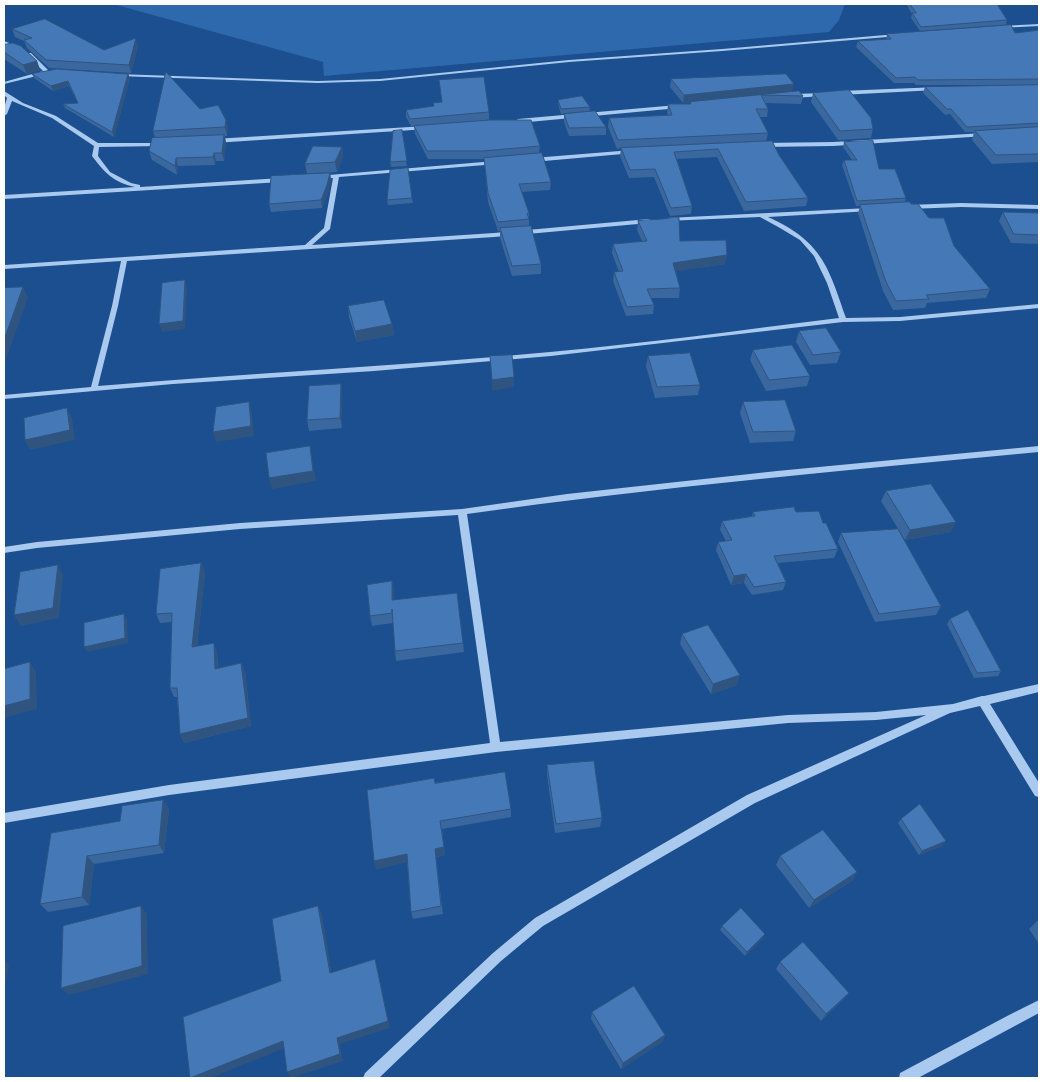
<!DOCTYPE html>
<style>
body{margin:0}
#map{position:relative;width:1043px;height:1082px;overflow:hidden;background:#1b4f8f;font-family:"Source Sans 3",sans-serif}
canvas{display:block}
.frame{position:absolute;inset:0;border:5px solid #fff;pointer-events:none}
</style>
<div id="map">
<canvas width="1043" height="1082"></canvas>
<div class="frame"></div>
</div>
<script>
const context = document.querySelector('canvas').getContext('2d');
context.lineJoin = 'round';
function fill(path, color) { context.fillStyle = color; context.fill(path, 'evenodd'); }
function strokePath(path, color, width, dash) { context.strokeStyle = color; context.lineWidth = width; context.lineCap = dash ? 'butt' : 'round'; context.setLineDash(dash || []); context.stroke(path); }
fill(new Path2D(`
 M113,4h732l-6,16 -10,12 -505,44 -1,-14z`), '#2e69ad');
fill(new Path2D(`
 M1039,24v2l-39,2 -2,-1 2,-1z
 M897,34h2v2l-177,15 -153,11 -189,19 -62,2 -201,-7 -2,-1 2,-1 201,7 62,-2 189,-19 153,-11z
 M4,41l16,6v1l-4,1 -12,-5z
 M27,53h4l18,18v2l-45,11v-2l39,-11 -16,-16z
 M939,87l1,1 -3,2 -97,5 -3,-2 3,-2z
 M4,91l19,12 33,13 42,27h65l1,1 -3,2 -62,1 -1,9 12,16 21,11 9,2v2l141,-9 3,2 -3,2 -277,17v-4l131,-8c-22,-5 -30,-14 -43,-31l2,-10 -42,-28 -40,-17 -5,13 -3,2v-8l3,-10 -3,-3z
 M826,93v2l-2,1 -32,2 -3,-2 3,-2z
 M677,105l2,1v2l-161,15 -3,-2 3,-2z
 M426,126l3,2 -1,1 -214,14 -3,-2 3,-2z
 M984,133l2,1v2l-153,10 -71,1 -3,-2 3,-2 71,-1z
 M632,150l3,2 -1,1 -101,9 -3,-2 3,-2z
 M495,161l2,1v2l-158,13 -9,52 -18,16 182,-12 155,-14 3,2 -3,2 -155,14 -367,24 -9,45 -20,80c151,-13 302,-20 452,-34 97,-9 193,-22 289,-34l-12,-35 -13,-27 -14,-16 -20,-12 -20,-11 -95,4 -1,-1 3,-2 202,-10 3,2 -1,1 -103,6c53,24 60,48 78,101l54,-1 139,-13v4l-139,13 -57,1 -292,34 -177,15 -201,13 -169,15v-4l87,-8 21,-81 9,-45 -117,8v-4l301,-20 19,-17 9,-50 -14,1 -3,-2 1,-1z
 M961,203l78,2v4l-78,-2 -52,2 -3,-2 3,-2z
 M1039,446v6c-191,18 -382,35 -572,62l33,228 288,-27 88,-3 77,-8 29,-8h2l55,-12v8l-49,12 49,79v14l-4,-1 -55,-90 -30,7 -195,90 -212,123 -42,35 -122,117h-16l2,-5 128,-120 42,-35 212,-123 179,-80 -50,5 -88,3 -292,29 -327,43 -165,28v-10l165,-28 321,-42 -32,-228 -218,14 -203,19 -33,5v-6l33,-5 203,-19 222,-14 105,-15 210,-23z
 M1039,1000v13l-121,65h-19l1,-5 109,-58z`), '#a9c9ee');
fill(new Path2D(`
 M906,4h91l10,16 -1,5 -86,6 -9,-13 1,-4z
 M12,29l92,21 34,-4 -7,27 -82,-5 -22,-20 -3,-7 -9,-4z
 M1039,30v55h-123l-2,-2h-20l-38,-36 2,-6 28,-2 1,-5 128,-1z
 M4,45l33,16 3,9 -13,4 -23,-15z
 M32,74h96l2,4 -16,59 -49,-29 -2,-4 15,-1 -9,-17 -16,5 -19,-13z
 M671,79l121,13 11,4 -2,8 -35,-1 2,6 -1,8h-7l8,16 -2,9 13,13 29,43 -2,8 -62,5 -27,-54 -40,2 15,47 -1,8 -21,2 -16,-39 -25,1 -9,-22 1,-8 -4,1 -9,-22 1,-9 59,-3 -1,-2 1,-9h22v-2l-7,1 -13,-16z
 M439,80l50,32v8l51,26 -1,7 12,29 -1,8 -28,2 7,21v13l12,38v10l-29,2 -12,-38v-7h-2l-10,-29 -4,-43h-56l-13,-25 -1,-8h-3l-5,-9v-7l28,-4 8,-4z
 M1039,85v77l-47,2 -20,-24 2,-8h-9l-15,-18 -5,1 -22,-22 2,-6z
 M813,93l60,36 -2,9 -33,2 -27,-38z
 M558,100l32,7 -1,5 -28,2 -3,-10z
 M200,109l28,19 -1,8h-2l1,7 -2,18h-8l-1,4 -37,1 -1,9 -25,-15 -3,-9 6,-13 -2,-7z
 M564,114l42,13v8l-37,1 -5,-14z
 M402,130l5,36 -16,1 -1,-5z
 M844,142l35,27 27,29 -1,4 6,2 18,14 25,28 36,43 -4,9 -59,5 -2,5 -32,2 -10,-19 -25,-78 2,-7h-4l-14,-41 2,-5h8l-9,-13z
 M342,147l1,10 -6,15 -30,2 -2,-10z
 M330,173l1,7 -3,13 -6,15 -51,4 -2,-8z
 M412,198l1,5 -25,2 -1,-5z
 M1003,212l36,1v31l-28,-1 -12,-22z
 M638,221l42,20 45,23 -49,7 4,17 -1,10h-28l3,7 -1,9 -27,2 -13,-35 1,-9h5l-7,-19 1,-9 29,-3 -5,-11z
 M348,306l44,18 2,11 -37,7 -8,-25z
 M799,331l42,21 -4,11 -27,2 -14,-23z
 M753,350l57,26 -3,10 -41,5 -16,-31z
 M648,356l52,29 -2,10 -43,3 -9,-32z
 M342,394v34l-33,3 -2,-11z
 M743,402l53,29 -3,10 -43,2 -10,-30z
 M886,491l65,41 -46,8 -24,-39z
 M753,512h43l27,11 15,26 -4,9 -56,5 8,19 -3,8 -31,5 -8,-12 -13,2 -15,-35 2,-8 8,-1 -6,-11 2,-9 30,-5z
 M841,533l100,73 -5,9 -61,7 -37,-80z
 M201,563l4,9 -8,74 20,6 1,17 23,-6 4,9 6,54 -67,17 -4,-9 -3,-37h-3l-4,-9 2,-66 -12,1 -4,-9z
 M392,581l2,10v9l69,43 1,9 -68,9 -1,-10 -2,-28 -21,3 -2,-10z
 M950,619l51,52 -3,5 -24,2 -27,-54z
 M682,634l55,51 -26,9 -31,-50z
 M547,765l55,53 -2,9 -45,6 -8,-58z
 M435,783l76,26v8l-69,12 3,26 -9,2 7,57 -30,5 -2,-7 -4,-50 -31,7z
 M163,800l6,9 -5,44 -70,11 -5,41 -41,7 -8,-8 80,-83z
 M901,819l45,22 -4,5 -23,9 -21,-32z
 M780,856l77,16 -5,9 -43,27 -33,-43z
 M1039,920v24l-10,-15 8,-8z
 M722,926l41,12 -18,18 -25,-26z
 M780,962l69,31 -6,7 -22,21 -45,-52z
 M592,1012l73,23 -3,7 -41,27 -30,-50z`), '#3a679d');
fill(new Path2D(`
 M136,38l2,8 -7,27 -2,-8z
 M37,61l3,9 -13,4 -4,-9z
 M128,74l2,4 -16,59 -2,-5z
 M68,81l1,5 -16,5 -2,-5z
 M794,84l-2,8 -109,11 1,-8z
 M226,120l2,8 -1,8 -2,-9z
 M224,135l2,8 -2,18 -2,-8z
 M342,147l1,10 -6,15 -2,-10z
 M214,153l2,8 -1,4 -2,-8z
 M176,158l2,8 -1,9 -2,-9z
 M330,173l1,7 -3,13 -6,15 -1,-8z
 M727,255l-2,9 -53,8 1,-9z
 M185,280l2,8 -2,41 -23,3 -3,-8z
 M23,287l5,11 -22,61 -2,-5v-14z
 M392,324l2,11 -37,7 -2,-11z
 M514,377v10l-22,4v-11z
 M341,384l1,10v34l-2,-10z
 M249,402l3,11 2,23 -38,6 -3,-10z
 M67,408l5,10 3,22 -45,10 -5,-10z
 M310,446l6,35 -44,8 -3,-11z
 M956,522l-5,10 -46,8 5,-10z
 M201,563l4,9 -9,84 -4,-9z
 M58,565l5,10 -4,43 -38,8 -7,-11z
 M746,574l-2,9 -13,2 3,-9z
 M392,581l2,10v19l-2,-10z
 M124,614l3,5 1,24 -41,9 -3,-5z
 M214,643l3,9 1,26 -3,-9z
 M30,662l6,10 1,37 -33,9v-12z
 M241,663l4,9 6,54 -67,17 -4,-9z
 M740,675l-3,10 -26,9 2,-10z
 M163,800l6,9 -5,44 -5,-8z
 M946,841l-4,5 -23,9 3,-4z
 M444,847l1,8 -9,2 7,57 -8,-65z
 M407,854l1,8 -32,7 -2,-8z
 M87,856l7,8 -5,41 -7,-8z
 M857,872l-5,9 -43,27 5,-8z
 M141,906l6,8 1,60 -79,21 -8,-7z
 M318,906l4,8 11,66 -3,-7z
 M765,934l-2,4 -18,18 2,-4z
 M375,959l2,7 13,62 -50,16 3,17 -52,17 -4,-6 50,-34z
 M4,961l5,4 -5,26z
 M849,993l-6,7 -22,21 5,-7z
 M665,1035l-3,7 -41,27 2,-6z
 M283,1041l4,6 -77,31h-20z`), '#305480');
const building = new Path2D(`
 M910,4h87l10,16 -86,7 -9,-14h4z
 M45,19l59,31 32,-12 -7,27 -83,-5 -22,-20 8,-2 -20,-9z
 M1011,25l4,8 24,-3v49l-121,1 -3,-3 -19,1 -38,-37 33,-2 -4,-5z
 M13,43l8,3 16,15 -14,4 -19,-13v-7z
 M57,69l71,5 -16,58 -49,-28 15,-1 -10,-22 -17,5 -19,-12z
 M166,72l34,37 18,-4 8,15 -1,7 -72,4z
 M786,74l8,10 -110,11 -13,-16z
 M484,77l5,35 -79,7 -4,-9 28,-4 -1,-3 9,-1 -3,-22z
 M1039,85v38l-72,4 -16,-18h-4l-22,-22z
 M849,90l22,28 2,11 -33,2 -27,-38z
 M799,91l4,5 -42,-1 7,14h-12l12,24 -150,7 -9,-22 63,-3 -4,-11h23l-1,-2z
 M582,96l8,11 -29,2 -3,-9z
 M595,111l11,16 -37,1 -5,-14z
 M490,120h41l9,26 -57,5h-56l-13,-25z
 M1039,127v27l-43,1 -21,-24z
 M402,130l5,31 -17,1 3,-31z
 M224,135l-2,18h-8l-1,4 -37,1 -1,8 -26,-15 3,-13z
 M772,141l7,14 29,43 -62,4 -28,-53 -44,3 18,54 -21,2 -16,-39 -25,1 -9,-22z
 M873,141l6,28h16l11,29 -49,3 -13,-41h13l-13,-18z
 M313,146l29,1 -7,15 -30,2z
 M542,153l9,29 -32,2 10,29h-2l2,6 -31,3 -10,-29 -4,-35z
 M408,168l4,30 -25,2 3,-30z
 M330,173l-3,12 -6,15 -52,4 2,-28z
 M910,202l1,2h7l11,14h15l10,28 36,43 -64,6 3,4 -33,2 -10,-19 -26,-77z
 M1003,212l36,1v22l-25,-1z
 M679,218l1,23 46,-1 1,15 -54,8 7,25 -33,1 7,16 -27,2 -13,-35 9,-1 -10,-27 34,-3 -9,-20z
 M531,226l10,38 -29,2 -12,-38z
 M185,280l-2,41 -24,3 3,-41z
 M23,287l-19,53v-52z
 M384,300l8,24 -37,7 -7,-25z
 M826,328l15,24 -28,3 -14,-24z
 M792,345l18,31 -41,4 -16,-30z
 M690,353l10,32 -43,2 -9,-31z
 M512,355l2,22 -22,3 -2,-24z
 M341,384l-1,34 -33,2 2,-34z
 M785,400l11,31 -43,1 -10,-30z
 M249,402l2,24 -38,6 3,-25z
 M67,408l3,22 -45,10 -1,-22z
 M310,446l3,25 -44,7 -3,-25z
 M931,484l25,38 -46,8 -24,-39z
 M794,507l2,5 23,-1 4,12h3l12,26 -64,7 12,26 -32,5 -8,-13 -12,2 -16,-34 14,-2 -10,-19 33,-5 -2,-4z
 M898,529l43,77 -62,8 -38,-81z
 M201,563l-9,84 22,-4 1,26 26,-6 7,55 -68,16 -3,-46h-7l2,-75 -16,1 4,-45z
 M58,565l-5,43 -39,7 6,-43z
 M392,581v19l65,-7 6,50 -68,8 -3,-42v4l-22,3 -3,-31z
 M968,610l33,61 -24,2 -27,-54z
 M124,614l1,24 -41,9v-24z
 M708,625l32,50 -27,9 -31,-50z
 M30,662v37l-26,7v-37z
 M594,761l8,57 -46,6 -9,-59z
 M505,772l6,37 -71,12 4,26 -9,2 6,57 -30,6 -4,-58 -33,7 -7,-71 67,-12 1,5z
 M163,800l-4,45 -72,11 -5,41 -42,7 11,-71 69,-12 2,-15z
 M920,804l26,37 -24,10 -21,-32z
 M823,830l34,42 -43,28 -34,-44z
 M141,906l1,60 -81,22 2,-62z
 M318,906l12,67 45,-14 13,62 -51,17 3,16 -53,18 -4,-31 -93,37 -7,-61 98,-36 -9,-62z
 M741,908l24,26 -18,18 -25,-26z
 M803,942l46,51 -23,21 -46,-52z
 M634,986l31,49 -42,28 -31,-51z`);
fill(building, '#4478b7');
strokePath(building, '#305480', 1);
</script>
